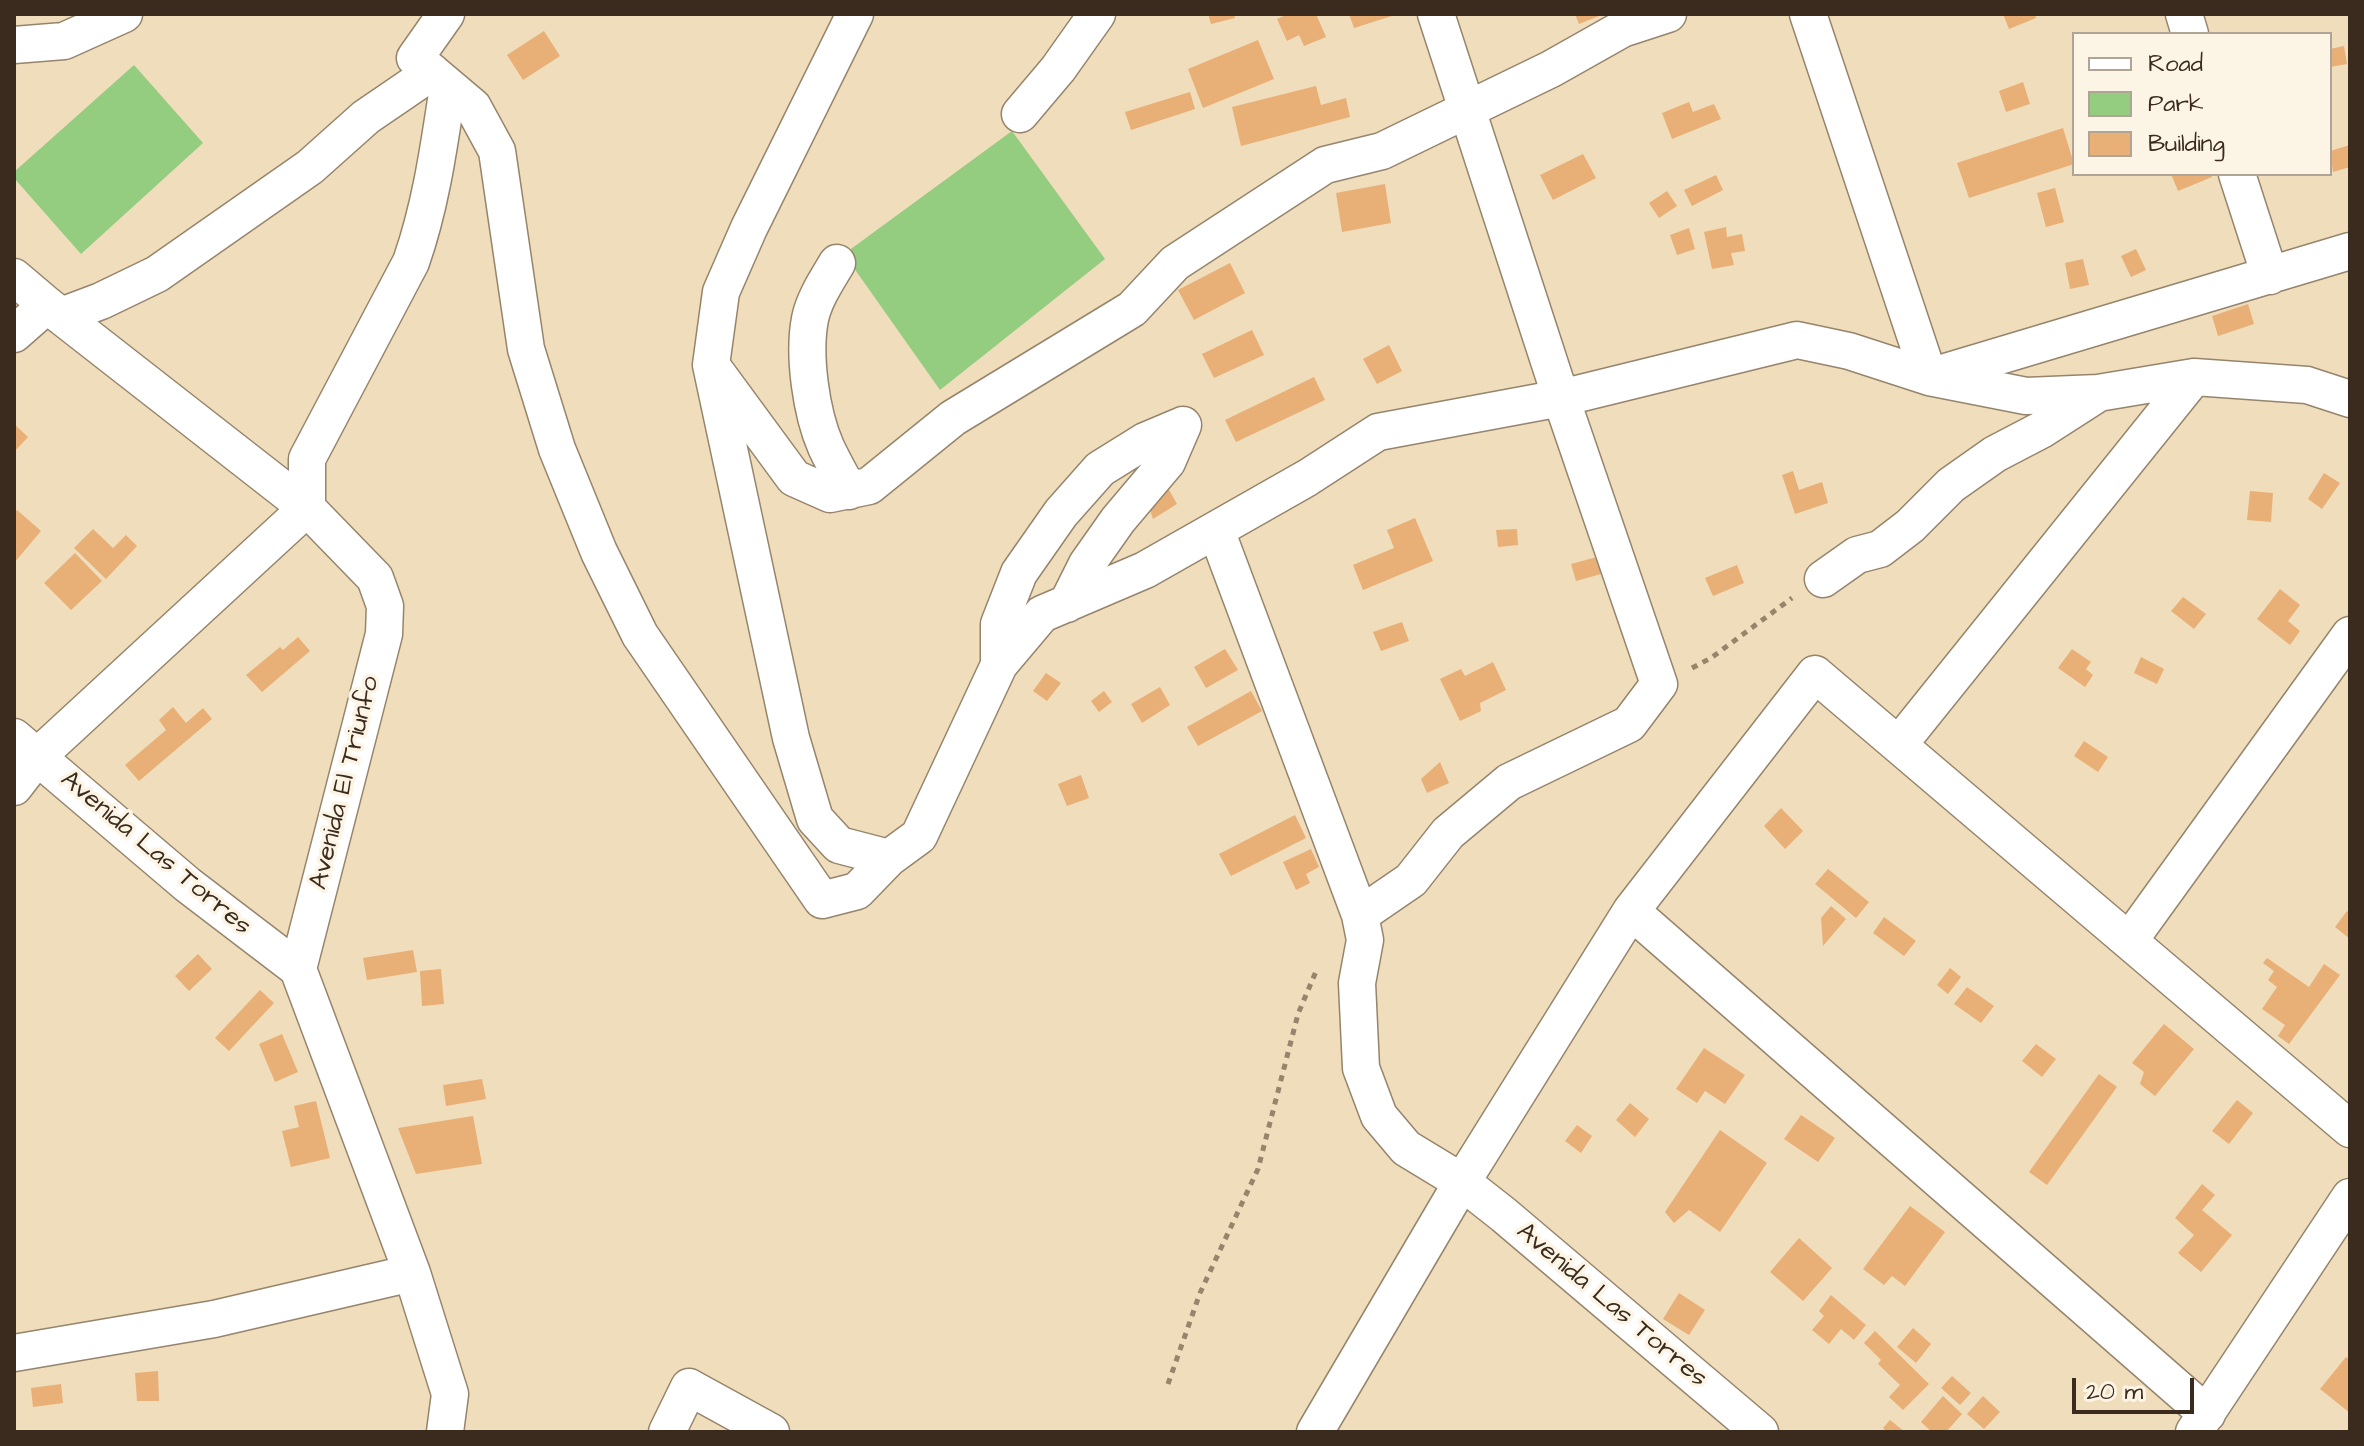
<!DOCTYPE html>
<style>
body{margin:0}
#map{position:relative;width:2364px;height:1446px;overflow:hidden;background:#f0ddbb;font-family:"Architects Daughter",sans-serif}
canvas{display:block}
.frame{position:absolute;inset:0;border:16px solid #3b2a1e;pointer-events:none}
.legend{position:absolute;left:2072px;top:32px;width:260px;height:144px;box-sizing:border-box;background:#fcf5e5;border:2px solid #afa495;margin:0;padding:10px 14px;list-style:none;font-size:24px;color:#3b2a1e}
.legend li{display:flex;align-items:center;gap:16px;height:40px}
.legend b{width:40px;border:2px solid #afa495}
.scale{position:absolute;left:2072px;top:1378px;width:122px;height:36px;box-sizing:border-box;border:4px solid #3b2a1e;border-top:0;padding-left:10px;font-size:24px;line-height:28px;white-space:nowrap;color:#3b2a1e;-webkit-text-stroke:6px #fcf5e5;paint-order:stroke}
</style>
<div id="map">
<canvas width="2364" height="1446"></canvas>
<div class="frame"></div>
<ul class="legend">
<li><b style="height:10px;background:#fff"></b>Road</li>
<li><b style="height:22px;background:#94cc80"></b>Park</li>
<li><b style="height:22px;background:#e8af77"></b>Building</li>
</ul>
<div class="scale">20 m</div>
</div>
<script>
const context = document.querySelector('canvas').getContext('2d');
context.lineJoin = 'round';
function fill(path, color) { context.fillStyle = color; context.fill(path, 'evenodd'); }
function strokePath(path, color, width, dash) { context.strokeStyle = color; context.lineWidth = width; context.lineCap = dash ? 'butt' : 'round'; context.setLineDash(dash || []); context.stroke(path); }
function label(font, color, halo, rows, align = 'center') {
  context.font = font + ' "Architects Daughter",sans-serif'; context.lineWidth = 7; context.setLineDash([]); context.textBaseline = 'middle'; context.strokeStyle = halo; context.fillStyle = color; for (const [text, x, y, turn = 0] of rows) {
    context.save(); context.translate(x, y); context.rotate((+turn || 0) * Math.PI / 180); context.textAlign = isNaN(turn) ? turn : align; if (halo) context.strokeText(text, 0, 0); context.fillText(text, 0, 0); context.restore();
  }
}
fill(new Path2D(`
 M134,65l69,78 -122,111 -67,-76v-6z
 M1012,131l93,128 -165,131 -96,-136z`), '#94cc80');
fill(new Path2D(`
 M1208,14h26l1,4 -24,6z
 M1288,14h28l10,23 -22,9 -5,-11 -12,6 -10,-22z
 M1349,14h46v1l-41,13z
 M1575,14h29l-25,10z
 M2003,14h32l1,4 -27,11z
 M544,31l16,25 -37,24 -16,-25z
 M1258,40l16,39 -71,29 -15,-39z
 M2344,46l3,18 -17,3v-18z
 M2023,82l7,22 -24,8 -7,-21z
 M1316,86l5,19 25,-7 4,19 -109,29 -9,-39z
 M1190,92l5,17 -64,21 -6,-18z
 M1689,102l4,10 21,-8 7,15 -49,20 -10,-26z
 M2063,128l11,36 -105,34 -12,-35z
 M2350,145v22l-17,5 -3,-21z
 M1583,154l13,24 -43,22 -13,-25z
 M2171,174h40l1,3 -34,14z
 M1716,175l7,15 -31,16 -8,-16z
 M1385,184l6,39 -49,9 -6,-39z
 M2055,188l9,34 -18,5 -9,-34z
 M1667,191l10,15 -18,12 -10,-15z
 M1726,227l1,10 15,-3 3,17 -14,2 3,12 -22,4 -8,-37z
 M1689,228l6,21 -18,6 -7,-20z
 M2136,249l10,21 -15,7 -10,-21z
 M2083,259l6,26 -19,4 -5,-26z
 M1230,263l15,30 -51,27 -16,-30z
 M2248,304l6,20 -36,12 -6,-20z
 M1252,330l12,25 -50,23 -12,-24z
 M1389,345l13,26 -25,13 -14,-25z
 M1314,377l11,23 -89,42 -11,-22z
 M14,424l14,13 -14,15z
 M1793,471l6,19 23,-8 6,21 -33,11 -13,-39z
 M2324,473l16,10 -18,26 -14,-10z
 M1168,488l9,16 -24,15 -6,-18z
 M2250,491l23,2 -2,29 -24,-2z
 M17,510l24,21 -27,32v-50z
 M1415,518l18,43 -70,29 -10,-25 41,-17 -7,-18z
 M93,529l20,19 13,-13 11,11 -31,33 -32,-31z
 M1517,529l1,16 -20,2 -2,-17z
 M75,553l27,28 -31,29 -27,-27z
 M1597,557l4,17 -25,7 -5,-17z
 M1737,565l7,18 -31,13 -8,-18z
 M2280,589l20,16 -12,16 12,10 -10,14 -33,-26z
 M2183,597l23,17 -12,15 -23,-18z
 M1402,622l7,19 -28,10 -8,-19z
 M298,637l12,14 -48,41 -16,-17 34,-28 3,3z
 M1225,649l13,21 -32,18 -12,-21z
 M2072,649l19,13 -5,7 7,6 -8,12 -27,-19z
 M2141,657l23,12 -7,15 -23,-11z
 M1493,662l13,28 -26,13 1,8 -21,10 -20,-42 21,-10 4,7z
 M1046,673l15,10 -14,18 -14,-10z
 M1160,687l10,18 -28,18 -11,-19z
 M1104,691l8,11 -13,10 -8,-11z
 M1251,691l11,20 -64,35 -11,-19z
 M173,707l13,16 17,-15 9,11 -73,62 -14,-16 41,-35 -7,-10z
 M2084,741l24,16 -10,15 -24,-16z
 M1440,762l9,21 -22,10 -6,-14z
 M1081,775l8,23 -22,8 -9,-22z
 M1781,808l22,23 -18,18 -21,-23z
 M1295,815l11,23 -75,38 -12,-22z
 M1311,849l8,18 -13,7 4,9 -14,7 -13,-28z
 M1828,869l41,33 -13,16 -41,-34z
 M1831,906l15,13 -23,27 -2,-28z
 M2347,911l3,2v26l-15,-12z
 M1884,917l32,24 -12,15 -31,-23z
 M413,950l4,22 -50,8 -4,-22z
 M198,954l14,15 -23,22 -14,-15z
 M2267,958l42,29 15,-23 16,11 -51,69 -11,-8 7,-11 -23,-16 15,-22 -9,-7 6,-9 -11,-8z
 M1950,968l11,9 -13,17 -11,-9z
 M441,969l3,35 -22,2 -2,-35z
 M1967,987l27,19 -13,17 -27,-19z
 M260,990l14,13 -45,48 -14,-13z
 M2164,1024l30,25 -39,47 -15,-12 4,-12 -12,-9z
 M282,1034l16,38 -23,10 -16,-38z
 M2036,1044l20,15 -14,18 -20,-16z
 M1704,1048l41,27 -20,29 -20,-13 -8,12 -21,-14z
 M2099,1074l18,13 -70,98 -18,-13z
 M482,1079l4,20 -40,7 -3,-21z
 M2237,1100l16,13 -24,31 -17,-13z
 M316,1101l14,57 -39,9 -9,-36 17,-4 -5,-21z
 M1630,1103l19,16 -14,18 -19,-17z
 M1801,1115l34,23 -17,24 -34,-23z
 M473,1116l9,48 -66,10 -18,-46z
 M1577,1125l15,11 -11,17 -16,-12z
 M1720,1130l47,33 -47,69 -31,-22 -15,13 -9,-11z
 M2202,1184l13,11 -13,15 30,25 -31,37 -23,-19 16,-18 -19,-17z
 M1910,1206l35,26 -40,54 -13,-10 -8,9 -21,-16z
 M1799,1238l33,30 -29,33 -33,-29z
 M1679,1293l26,17 -16,25 -26,-16z
 M1831,1295l35,30 -12,15 -13,-11 -12,15 -17,-14 12,-14 -5,-5z
 M1913,1328l18,16 -15,19 -19,-16z
 M1875,1331l54,53 -26,26 -14,-13 11,-12 -22,-21 3,-4 -17,-17z
 M2346,1357l4,3v53l-30,-24z
 M158,1371l1,30h-22l-2,-28z
 M1952,1376l19,17 -11,12 -19,-17z
 M61,1384l2,19 -30,4 -2,-19z
 M1943,1396l19,18 -16,18h-14l-11,-10z
 M1983,1396l17,16 -16,17 -17,-15z
 M1890,1420l15,12h-18l-4,-4z`), '#e8af77');
const street = new Path2D(`
 M446,14l-31,44 58,49 24,44 29,198 31,100 42,103 41,83 182,265 35,-9 32,-33 30,-22 80,-171 43,-51 103,-44 162,-92 71,-46 183,-34 236,-58 52,11 80,26 97,19 72,-3 96,-16 113,8 43,14
 M855,14l-106,214 -28,64 -10,73 80,373 24,81 24,26 50,13
 M1808,14l121,363 421,-126
 M2184,14l6,20
 M14,45l50,-4 60,-27
 M1020,114l38,-45 39,-55
 M2237,174l33,102
 M837,263c-10,17 -23,36 -27,56 -7,36 1,94 16,128 7,15 15,29 23,44
 M14,277l33,28 260,203 68,70 10,28 -1,28 -86,335 114,304 38,121 -5,38
 M61,316l40,-15 56,-27 153,-107 56,-50 66,-45
 M14,334l33,-29
 M711,365l83,113 36,16 39,-8 84,-68 179,-109 43,-46 150,-98 57,-14 169,-82 71,-40 46,-15
 M1216,530l144,385 5,25 -8,43 4,85 18,48 27,32 56,34 42,33 256,217
 M1823,579l34,-24 23,-6 30,-23 41,-41 44,-31 46,-24 56,-36
 M1067,604l20,-40 31,-44 49,-58 16,-37
 M999,665v-41l20,-51 42,-60 39,-44 45,-28 38,-16
 M14,737l174,148 110,84
 M1900,743l294,-366
 M14,787l24,-31 269,-248v-49l104,-197c20,-57 28,-116 37,-175
 M1631,911l576,503
 M1360,915l51,-35 37,-47 61,-51 120,-58 30,-40 -98,-286 -125,-384
 M2129,941l221,-306
 M14,1353l200,-34 198,-46
 M667,1432l22,-45 82,45
 M1315,1432l147,-250 169,-271 184,-237 535,455
 M2194,1432l156,-235`);
strokePath(street, '#96846c', 39);
strokePath(new Path2D(`
 M1692,668l19,-10 81,-60
 M1168,1384l32,-91 58,-124 40,-155 19,-45`), '#96846c', 5, [6, 6]);
strokePath(street, '#fff', 36);
label('26px', '#3b2a1e', '#fcf5e5', [
 ["Avenida El Triunfo",346,783,-76],
 ["Avenida Las Torres",155,854,40],
 ["Avenida Las Torres",1611,1306,40]
]);
</script>
